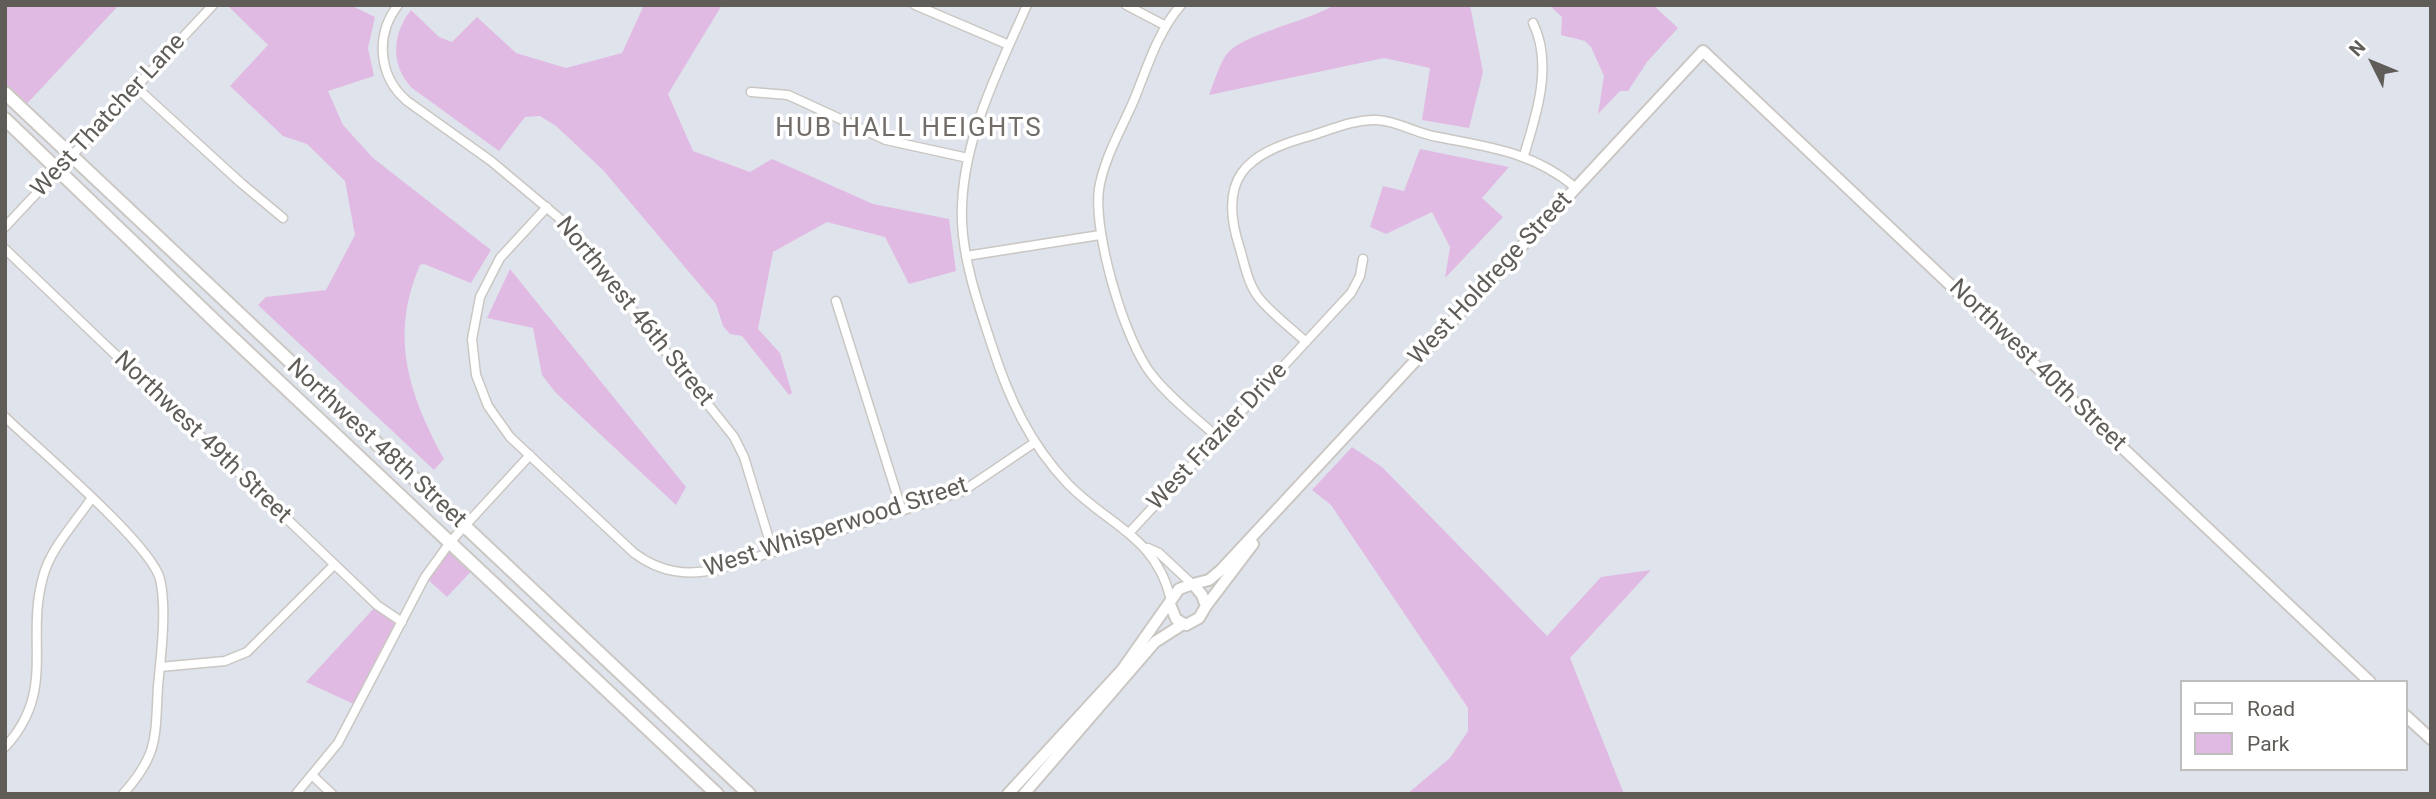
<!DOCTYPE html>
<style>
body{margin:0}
#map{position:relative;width:2436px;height:799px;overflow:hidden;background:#dfe3ec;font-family:Roboto,sans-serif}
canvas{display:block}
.frame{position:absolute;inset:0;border:7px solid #605c58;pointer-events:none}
.legend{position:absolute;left:2180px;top:680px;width:228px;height:91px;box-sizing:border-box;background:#fff;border:2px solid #bfbebc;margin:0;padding:9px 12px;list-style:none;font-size:21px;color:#605c58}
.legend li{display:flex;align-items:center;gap:14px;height:35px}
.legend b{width:35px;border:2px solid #bfbebc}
.north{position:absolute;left:2338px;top:28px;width:70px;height:70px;-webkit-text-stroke:5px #fff;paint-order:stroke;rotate:313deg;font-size:19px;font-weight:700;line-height:28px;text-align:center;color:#605c58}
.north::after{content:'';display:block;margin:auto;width:24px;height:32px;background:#605c58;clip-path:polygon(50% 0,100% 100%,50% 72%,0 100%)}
</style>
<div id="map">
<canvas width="2436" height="799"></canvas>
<div class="frame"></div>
<ul class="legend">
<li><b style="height:9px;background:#fff"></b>Road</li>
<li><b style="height:19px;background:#e1bae4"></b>Park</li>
</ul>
<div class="north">N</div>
</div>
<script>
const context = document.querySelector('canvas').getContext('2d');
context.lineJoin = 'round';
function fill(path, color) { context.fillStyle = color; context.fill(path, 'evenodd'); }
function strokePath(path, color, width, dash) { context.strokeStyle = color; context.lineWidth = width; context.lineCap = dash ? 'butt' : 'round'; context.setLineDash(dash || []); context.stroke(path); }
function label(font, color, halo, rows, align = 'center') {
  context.font = font + ' Roboto,sans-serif'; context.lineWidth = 7; context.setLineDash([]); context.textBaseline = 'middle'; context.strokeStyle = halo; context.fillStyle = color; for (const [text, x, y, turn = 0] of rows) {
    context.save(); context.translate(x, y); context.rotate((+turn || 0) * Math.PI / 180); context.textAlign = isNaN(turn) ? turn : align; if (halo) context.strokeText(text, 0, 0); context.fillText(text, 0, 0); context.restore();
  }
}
fill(new Path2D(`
 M5,5h114l-97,104 -17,-16z
 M227,5h123l25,12 -7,31 6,28 -46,15 15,34 30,33 118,92 -20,33 -47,-19 -4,1c-31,72 -11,129 24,194l-10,11 -176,-165 8,-8 60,-7 29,-55 -10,-54 -38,-37 -24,-8 -53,-50 38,-41z
 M644,5h78l-54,89 25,57 57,21 22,-13 101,45 76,15 7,52 -47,13 -24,-47 -58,-15 -54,30 -15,77 22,24 12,40 -3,2 -47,-59 -12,-2 -7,-8 -7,-22 -113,-134 -47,-44 -16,-10 -15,1 -26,34 -87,-63c-22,-23 -20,-54 -1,-78l28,27 13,5 25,-25 39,36 50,15 56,-15z
 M1334,5h136l13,67 -14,56 -47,-8 8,-52 -46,-10 -175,37c5,-13 10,-29 17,-40 15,-21 81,-33 108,-50z
 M1549,5h104l25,23 -31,34 -19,29h-8l-22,23 6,-38 -13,-29 -6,-6 -24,-6 1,-18z
 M1420,149l89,18 -27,31 21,19 -58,61 5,-31 -18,-35 -46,22 -16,-7 13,-41 21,5z
 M510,269l176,218 -10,18 -120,-112 -14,-18 -9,-47 -46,-10z
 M1352,447l30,20 165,169 54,-59 50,-7 -81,88 54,136h-217l43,-36 18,-27v-23l-137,-203 -19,-15z
 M451,541l26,24 -30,32 -22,-20z
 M377,605l25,17 -44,84 -52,-24z`), '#e1bae4');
const minor = new Path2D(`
 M398,5c-23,30 -20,71 9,96l84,60 68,57 175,219 10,20 29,95
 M915,5l94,40
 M1027,5c-30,68 -68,141 -65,217 2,43 17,84 30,124 17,53 38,98 76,138 41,42 88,52 103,116
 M1126,5l40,21
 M1181,5c-23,26 -34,63 -47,95 -12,28 -30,58 -35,89 -6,43 25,151 53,186 18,23 43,42 65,62
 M137,88l104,95 42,35
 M751,92l37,3 98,45 82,18
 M1524,155c13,-41 29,-92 9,-132
 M547,207l-47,51 -20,39 -8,42 4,36 12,31 22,31 124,116c27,20 53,23 85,16l244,-78 71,-48
 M5,227l208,-222
 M5,249l372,356 25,17
 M966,256l134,-21
 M836,301l66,210
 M1306,342c-15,-14 -34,-28 -47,-44 -11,-14 -14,-32 -19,-49 -23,-70 4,-95 70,-113 20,-6 45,-17 67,-16 21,1 40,14 61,17 51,10 95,15 137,50
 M5,417c32,31 146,127 155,162 7,29 1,77 -2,107 -3,51 1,68 -35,108
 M1130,532l221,-239 9,-17 3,-17
 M1148,548l11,5 32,30
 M160,667l65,-6 22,-9 87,-87
 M5,747c52,-56 20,-106 38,-170 7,-28 32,-54 48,-78
 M313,776l19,18
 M296,794l42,-51 87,-166 26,-36 79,-86`);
const tertiary = new Path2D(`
 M1193,584l16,-4 12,-10 482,-519 667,631
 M1206,606l47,-62
 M2406,716l25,23
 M1008,794l114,-124 57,-81 14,-5 9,11 4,11 -7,12 -13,7 -10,-6 -6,-15
 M1024,794l131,-152 28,-18`);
const secondary = new Path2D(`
 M5,93l744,701
 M5,119l216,208 496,467`);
strokePath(minor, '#cac7c3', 11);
strokePath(tertiary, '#cac7c3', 14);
strokePath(secondary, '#ccc8c3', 16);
strokePath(minor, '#fff', 8);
strokePath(tertiary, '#fff', 10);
strokePath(secondary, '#fff', 12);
label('24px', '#605c58', '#fff', [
 ["West Thatcher Lane",109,116,-47],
 ["West Holdrege Street",1491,279,-47],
 ["Northwest 46th Street",634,312,51],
 ["Northwest 40th Street",2037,366,44],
 ["West Frazier Drive",1218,437,-47],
 ["Northwest 49th Street",202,438,44],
 ["Northwest 48th Street",376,444,43],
 ["West Whisperwood Street",836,528,-18]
]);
context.letterSpacing = '2px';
label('26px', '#726d69', '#fff', [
 ["HUB HALL HEIGHTS",909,129]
]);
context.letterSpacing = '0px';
</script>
